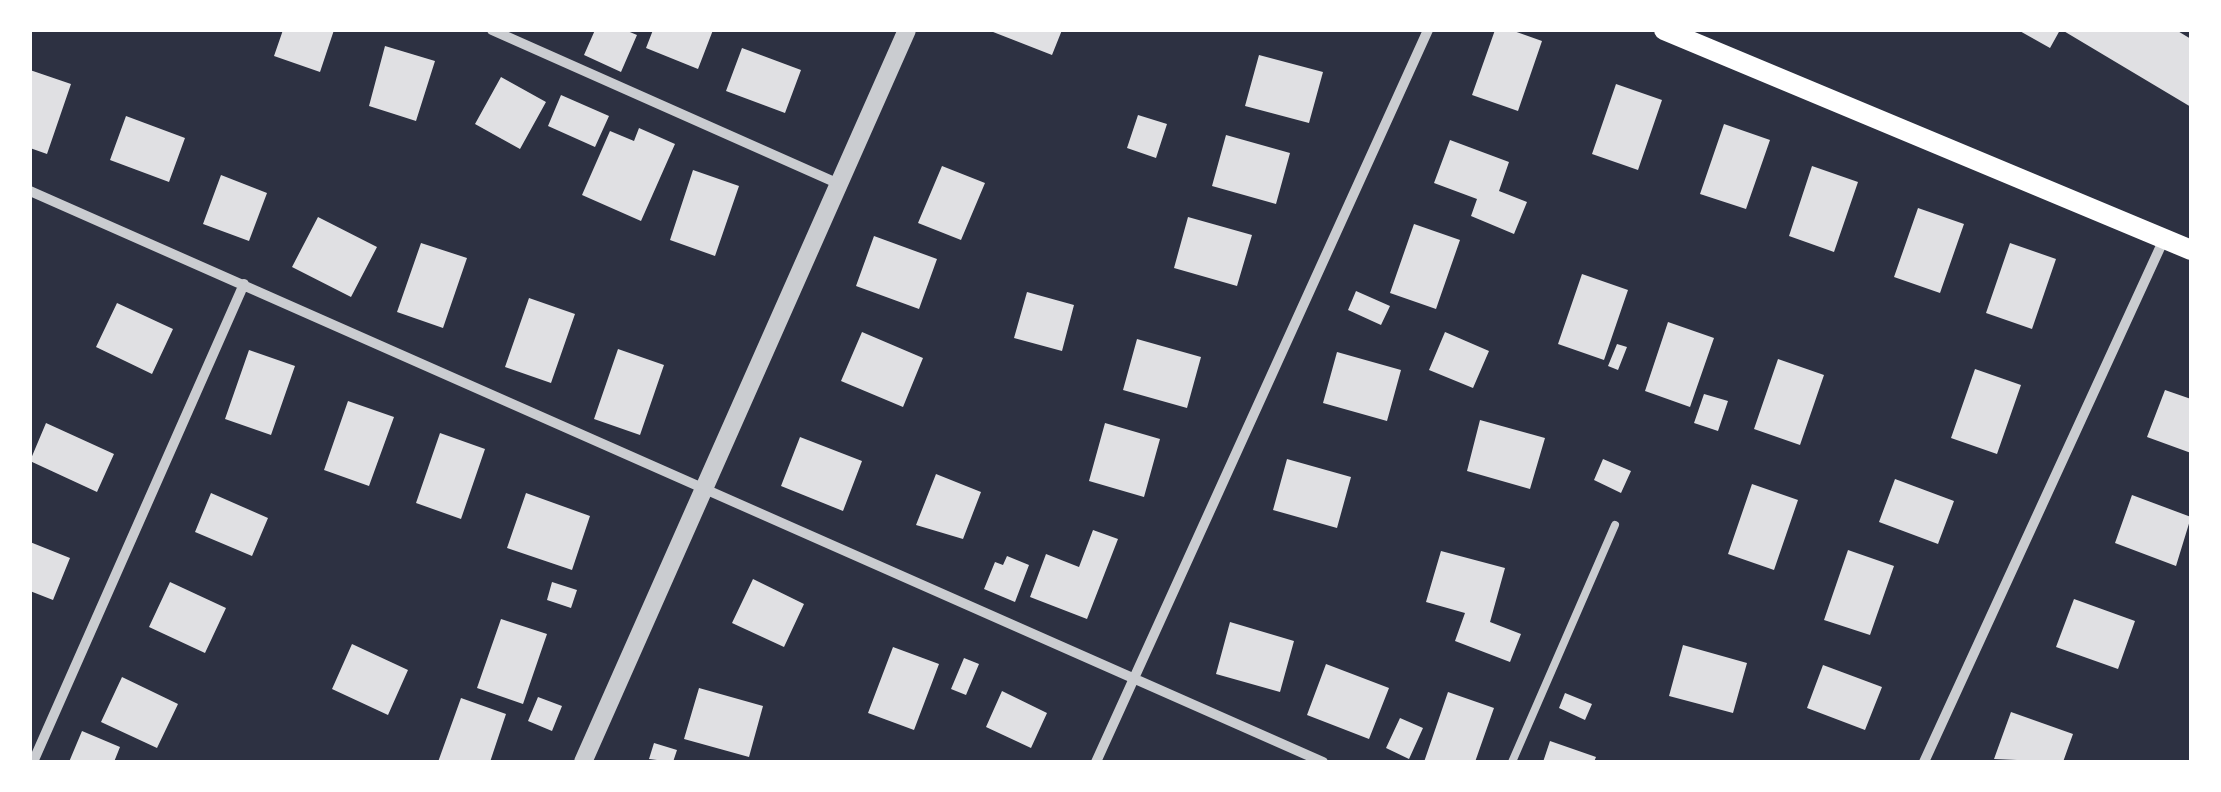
<!DOCTYPE html>
<style>
body{margin:0}
#map{position:relative;width:2221px;height:792px;overflow:hidden;background:#2d3142;font-family:"PT Sans",sans-serif}
canvas{display:block}
.frame{position:absolute;inset:0;border:32px solid #fff;pointer-events:none}
</style>
<div id="map">
<canvas width="2221" height="792"></canvas>
<div class="frame"></div>
</div>
<script>
const context = document.querySelector('canvas').getContext('2d');
context.lineJoin = 'round';
function fill(path, color) { context.fillStyle = color; context.fill(path, 'evenodd'); }
function strokePath(path, color, width, dash) { context.strokeStyle = color; context.lineWidth = width; context.lineCap = dash ? 'butt' : 'round'; context.setLineDash(dash || []); context.stroke(path); }
fill(new Path2D(`
 M283,30h51l-14,42 -46,-16z
 M595,30h30l12,5 -16,37 -37,-17z
 M653,30h60l-15,39 -52,-21z
 M988,30h74l-10,25z
 M1495,30h16l31,11 -24,70 -46,-16z
 M2018,30h42l-10,18z
 M2062,30h114l15,9v68z
 M385,46l50,15 -19,60 -47,-15z
 M742,48l59,22 -16,43 -59,-22z
 M1259,55l64,17 -14,51 -64,-17z
 M30,70l41,14 -24,70 -17,-6z
 M501,77l45,25 -26,47 -45,-25z
 M1616,84l46,16 -24,70 -46,-16z
 M561,95l48,21 -14,31 -47,-21z
 M1138,115l29,9 -11,34 -29,-10z
 M126,116l59,22 -16,44 -59,-22z
 M1724,124l46,16 -24,69 -46,-15z
 M639,128l36,16 -34,77 -59,-26 28,-64 24,10z
 M1226,135l64,18 -14,51 -64,-18z
 M1450,140l59,22 -10,29 28,11 -13,32 -43,-18 6,-17 -43,-16z
 M942,166l43,17 -24,57 -43,-17z
 M1812,166l46,16 -24,70 -45,-16z
 M693,170l46,16 -24,70 -45,-16z
 M221,175l46,18 -18,48 -46,-17z
 M1918,208l46,16 -24,69 -46,-16z
 M318,217l59,30 -26,50 -59,-30z
 M1188,217l64,18 -15,51 -63,-18z
 M1414,224l46,16 -24,69 -46,-16z
 M874,236l63,23 -18,50 -63,-23z
 M421,243l46,15 -24,70 -46,-16z
 M2010,243l46,16 -24,70 -46,-16z
 M1582,274l46,16 -24,70 -46,-16z
 M1356,291l34,15 -9,19 -33,-15z
 M1027,292l47,13 -12,46 -48,-13z
 M529,298l46,16 -24,69 -46,-16z
 M117,303l56,26 -21,45 -56,-27z
 M1668,322l46,16 -24,69 -45,-16z
 M862,332l61,26 -20,49 -62,-26z
 M1445,332l44,19 -16,37 -44,-18z
 M1137,339l64,18 -14,51 -64,-18z
 M1617,344l10,3 -9,23 -10,-4z
 M618,349l46,16 -24,70 -46,-16z
 M249,350l46,16 -24,69 -46,-16z
 M1337,352l64,18 -14,51 -64,-18z
 M1778,359l46,16 -24,70 -46,-16z
 M1975,369l46,16 -24,69 -46,-16z
 M2165,390l26,9v54l-44,-16z
 M1704,394l24,7 -10,30 -24,-8z
 M348,401l46,16 -25,69 -45,-16z
 M1480,420l65,18 -15,51 -63,-18z
 M46,423l68,31 -17,38 -67,-31z
 M1105,423l55,16 -16,58 -55,-16z
 M440,433l45,16 -24,70 -45,-16z
 M800,437l62,24 -19,50 -62,-25z
 M1287,459l64,18 -14,51 -64,-18z
 M1603,459l28,12 -10,22 -27,-13z
 M936,474l45,18 -18,47 -47,-14z
 M1895,479l59,22 -16,43 -59,-22z
 M1752,484l46,16 -24,70 -46,-16z
 M211,493l57,25 -16,38 -57,-24z
 M526,493l64,23 -18,54 -65,-22z
 M2132,495l59,22 -15,49 -61,-23z
 M1093,530l25,9 -31,80 -57,-22 16,-43 33,13z
 M30,542l40,16 -17,42 -23,-9z
 M1848,550l46,16 -24,69 -46,-15z
 M1441,551l64,17 -15,54 31,12 -11,28 -55,-21 10,-28 -39,-11z
 M1007,556l22,9 -14,37 -31,-13 11,-27 8,3z
 M753,579l51,25 -20,43 -52,-24z
 M170,582l56,26 -21,45 -56,-26z
 M552,582l25,8 -6,18 -24,-8z
 M2074,599l61,22 -17,48 -62,-22z
 M501,619l46,15 -24,70 -46,-16z
 M1230,622l64,19 -14,51 -64,-18z
 M352,644l56,26 -20,45 -56,-26z
 M1683,645l64,18 -14,50 -64,-17z
 M893,647l46,17 -25,66 -46,-17z
 M964,658l15,6 -13,31 -15,-6z
 M1326,664l63,24 -20,51 -62,-24z
 M1823,665l59,22 -17,43 -58,-22z
 M122,677l56,27 -21,44 -56,-26z
 M699,688l64,18 -14,51 -65,-18z
 M1002,691l45,22 -16,35 -45,-21z
 M1448,692l46,16 -19,54h-51z
 M1565,693l27,11 -7,16 -26,-12z
 M538,697l24,9 -10,25 -24,-10z
 M461,698l45,16 -16,48h-52z
 M2011,712l62,22 -10,28 -69,-3z
 M1400,718l23,10 -14,31 -23,-11z
 M82,731l38,16 -6,15h-45z
 M1550,741l46,16 -2,5h-51z
 M654,743l23,7 -4,12 -24,-3z`), '#e0e0e3');
strokePath(new Path2D(`
 M1512,762l103,-237`), '#caccd0', 8);
strokePath(new Path2D(`
 M492,30l347,154
 M30,191l1293,571
 M33,762l211,-478
 M1096,762l332,-732
 M1924,762l240,-523`), '#caccd0', 10);
strokePath(new Path2D(`
 M583,762l324,-732`), '#caccd0', 18);
strokePath(new Path2D(`
 M1664,30l527,220`), '#fff', 20);
</script>
